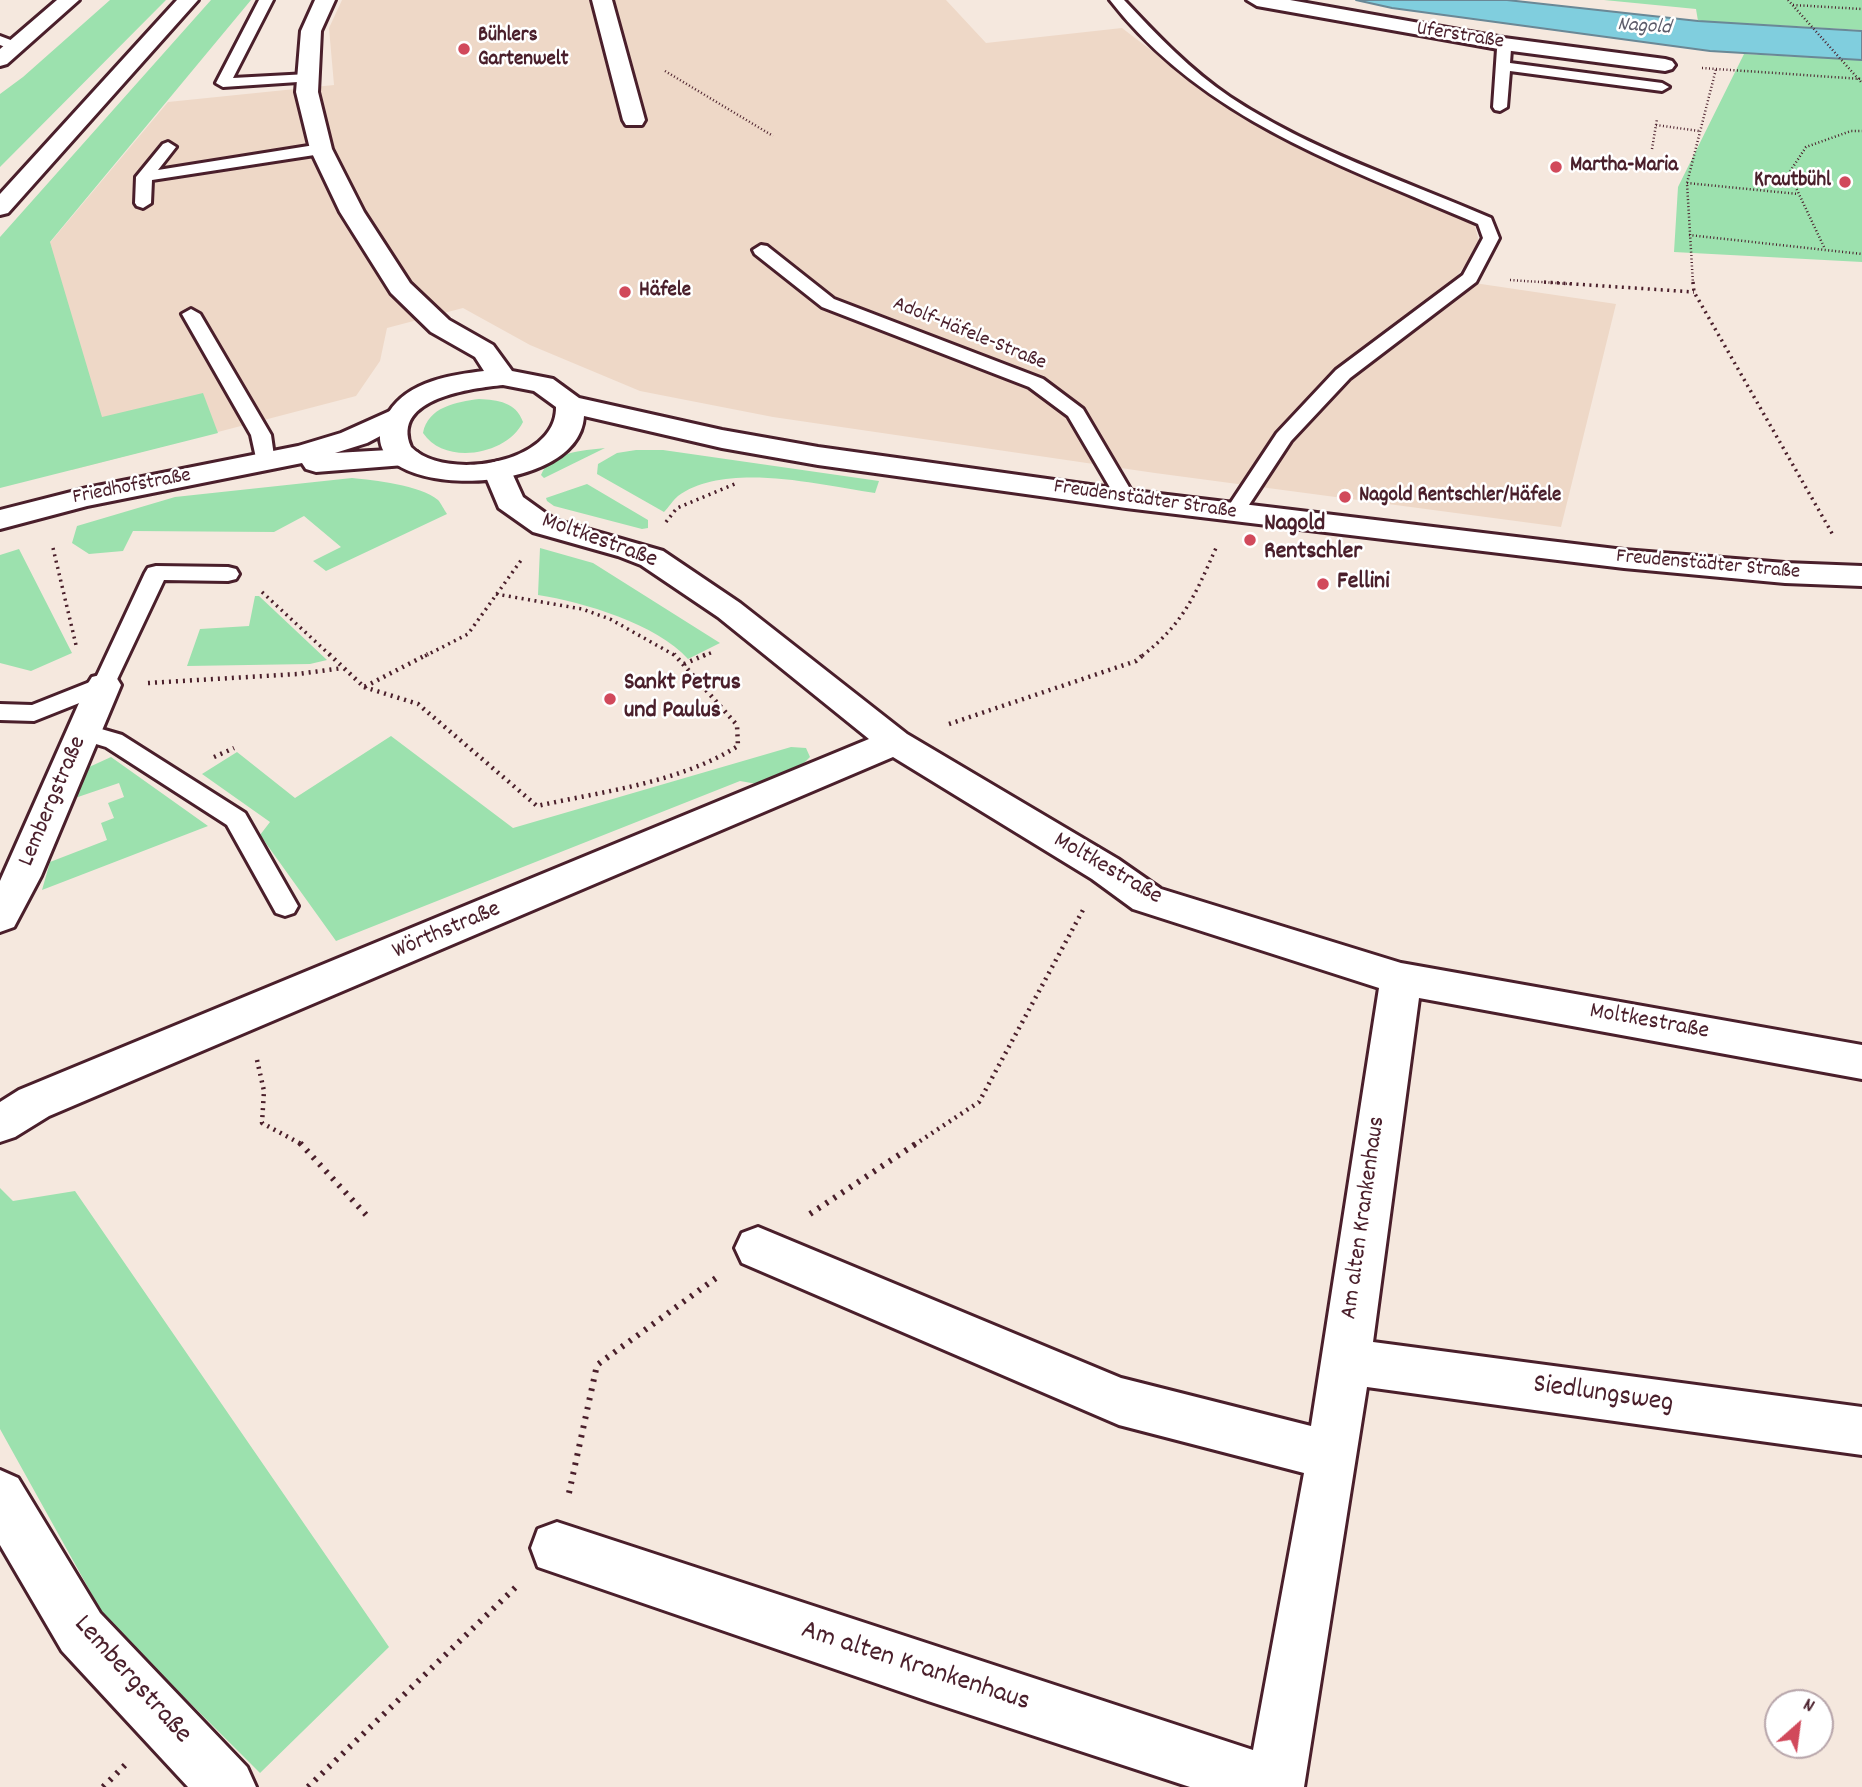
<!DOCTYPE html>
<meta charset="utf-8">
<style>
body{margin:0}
#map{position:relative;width:1862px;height:1787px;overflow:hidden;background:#f5e8de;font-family:Dekko,sans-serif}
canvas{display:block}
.north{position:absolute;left:1764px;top:1689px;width:70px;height:70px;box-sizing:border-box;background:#fff;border:2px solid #b7a5aa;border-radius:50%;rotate:28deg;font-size:19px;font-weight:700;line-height:28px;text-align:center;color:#4a1f2b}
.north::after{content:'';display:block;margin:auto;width:24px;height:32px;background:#d1495b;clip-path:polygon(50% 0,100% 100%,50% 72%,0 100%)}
</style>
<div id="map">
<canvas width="1862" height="1787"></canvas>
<div class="north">N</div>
</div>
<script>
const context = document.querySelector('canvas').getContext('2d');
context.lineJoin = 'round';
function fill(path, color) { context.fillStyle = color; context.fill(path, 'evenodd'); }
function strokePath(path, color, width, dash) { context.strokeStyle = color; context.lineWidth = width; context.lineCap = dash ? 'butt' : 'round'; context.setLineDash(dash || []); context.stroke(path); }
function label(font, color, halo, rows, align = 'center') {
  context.font = font + ' Dekko,sans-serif'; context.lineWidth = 5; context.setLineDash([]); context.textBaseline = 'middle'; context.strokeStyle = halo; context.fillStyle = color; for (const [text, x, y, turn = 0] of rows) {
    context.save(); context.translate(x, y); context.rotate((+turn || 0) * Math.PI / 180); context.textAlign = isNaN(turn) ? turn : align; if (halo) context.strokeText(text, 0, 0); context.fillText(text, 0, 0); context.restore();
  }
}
fill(new Path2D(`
 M342,0h604l40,43 136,-15 84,64 92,54 176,77 6,22 -26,35 162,24 -55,223 -406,-54 -382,-56 -133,-26 -110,-46 -67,-37 -76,20 -7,33 -24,35 -284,74 -24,-225 120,-143 166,-17 -5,-57z`), '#eed8c7');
fill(new Path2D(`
 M110,0h56l-166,167v-73l23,-17z
 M211,0h40l-201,242 52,175 101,-24 15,40 -218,55v-251z
 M1604,0h258v30l-164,-9 -2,-12z
 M1744,54l118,6v202l-188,-10 4,-65z
 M479,399c19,1 37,3 44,23 -16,33 -78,44 -100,11 5,-26 33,-31 56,-34z
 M605,448l-61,30 -3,-3c10,-24 41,-24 64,-27z
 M636,450h27l216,31 -4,12c-55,-8 -149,-32 -197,3 -5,4 -9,11 -14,16l-67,-38 1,-10 19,-11z
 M352,478c22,2 68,7 86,22 3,3 6,10 9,14l-121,57 -13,-10 28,-14 -37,-31 -30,16 -141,-1 -10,20 -34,3 -17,-11 5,-17 98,-29z
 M587,484l61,36v8l-6,1 -88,-23 -7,-5 -1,-3z
 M540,548l53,15 127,80 -32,16c-31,-35 -105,-57 -150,-64z
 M19,549l53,104 -41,18 -31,-8v-108z
 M255,596h4l68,64 -17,4 -123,2 13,-37 49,-3z
 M391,736l122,92 278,-81 15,1 4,9 -19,19 -17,11 -34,-6 -404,160 -76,-106 10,-13 -68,-48 35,-22 58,46z
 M111,757l97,69 -166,64 8,-28 57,-22 -6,-17 13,-5 -6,-15 16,-6 -5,-14 -44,15 12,-30z
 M0,1188l13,13 62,-10 314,456 -129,126 -155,-155 -105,-189z`), '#9ce1ae');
const water = new Path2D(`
 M1356,0h151l191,21 164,10v29l-152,-9 -318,-43z`);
fill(water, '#80cede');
strokePath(water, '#6a8896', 2);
const lane = new Path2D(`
 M259,0h14l-40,78 75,-4 7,4 -2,3 -90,6 -7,-4z
 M1110,0h14c33,35 66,70 106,97 80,53 173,83 261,121l8,20 -23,44 -126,96 -59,63 -50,76h-14l-3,-4 53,-80 59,-63 127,-95 20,-37 -5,-14c-134,-58 -275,-104 -368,-224z
 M0,36l21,8 2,3 -7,4 -16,-6z
 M1504,45l7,4 -1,14 152,20 7,4 -7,4 -152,-20 -3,36 -7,4 -5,-1 -2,-3 4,-58z
 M168,142l8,5 -18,23 163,-26 8,5 -8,5 -169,26 -1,23 -8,5 -6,-2 -2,-3 1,-26 27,-33z
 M761,245l6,1 67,53 209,80 40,30 53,90 -3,4h-14l-51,-87 -39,-29 -207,-80 -67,-53 -2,-4z
 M191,309l9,5 71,121 4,28 -3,4h-14l-7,-32 -69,-121z
 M156,566l72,1 8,2 3,5 -3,5 -8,2 -64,-1 -52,110 -78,31 -34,-1v-16l32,1 63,-25 50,-107 3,-5z
 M84,724l38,11 123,78 53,93 -4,7 -9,3 -9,-3 -49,-88 -121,-78 -30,-9 -4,-6 4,-6z`);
const street = new Path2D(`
 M57,0h22l-72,64 -7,2v-17z
 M592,0h20l33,120 -3,5h-16l-3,-5z
 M1247,0h43l214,38 161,21 7,2 3,4 -3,4 -7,2 -161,-21 -247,-44z
 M399,407l10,2 4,6 -4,6 -42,22 -32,10 72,-4 10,3 5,6 -5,6 -101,8 -10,-3 -4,-6 -215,43 -87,23v-19l87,-22 211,-42 43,-13z
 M498,461l10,3 15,33 32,23 108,31 77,52 167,131 211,125 43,30 240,74 461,82v34l-443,-81 -46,344 489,65v48l-495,-68 -63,400h-114l-262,-86 -390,-134 -7,-19 7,-19 19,-7 696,228 51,-277 -185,-48 -377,-162 -7,-15 7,-15 16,-6 363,151 190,48 68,-438 -246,-79 -41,-30 -199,-122 -844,359 -34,21 -15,5v-40l19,-12 850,-351 -151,-122 -77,-52 -23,-9 -85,-24 -34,-24 -16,-38 5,-6z
 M104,674l12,3 5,8 -80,191 -27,51 -14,5v-51l87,-196 5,-8z
 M0,1470l18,8 82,135 147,154 9,20h-68l-126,-136 -62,-106z`);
const secondary = new Path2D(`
 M177,0h21l-190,213 -8,2v-21z
 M315,0h20l-14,31 -3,61 14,57 32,63 46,71 39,37 44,25 19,26 41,8 26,19 143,32 96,17 308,43 498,60 161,13 77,3v20l-77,-3 -161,-15 -498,-60 -308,-43 -96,-17 -138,-32c-5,90 -254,84 -195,-4 20,-31 62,-37 95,-41l-9,-14 -44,-25 -40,-39 -51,-81 -30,-63 -14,-57 5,-61zM503,385l31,6 22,16c1,57 -111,75 -145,40 -21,-49 62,-59 92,-62z`);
strokePath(lane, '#4a1f2b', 6);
strokePath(street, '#4a1f2b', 6);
strokePath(secondary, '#4a1f2b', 6);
strokePath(new Path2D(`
 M1788,0l74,83
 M1793,5l69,4
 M1702,68l160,11
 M665,71l108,65
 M1656,125l43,6
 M1652,149l5,-30
 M1687,183l111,11
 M1689,235l173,19
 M1824,247l-35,-74 17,-26 45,-16h11
 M1510,280l61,4
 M1693,284l-6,-101 29,-114`), '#4a1f2b', 2.5, [1, 2.5]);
strokePath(new Path2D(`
 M1544,282l150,10
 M1693,282l1,10 139,243
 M666,522l11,-14 60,-25
 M53,548l23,97
 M262,592l69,64
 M496,594l86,15 28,10 66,37
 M425,656l43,-22 54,-75
 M703,656l10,-4
 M1142,656c42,-33 53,-61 74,-108`), '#4a1f2b', 3.5, [2, 4.5]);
strokePath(new Path2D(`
 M329,654l35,33 64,-33
 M684,664l23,-10
 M148,683l150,-9 45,-6
 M364,687l54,17 119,102c67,-15 142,-23 201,-60l-1,-21 -63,-71
 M949,724l187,-63 8,-7
 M214,757l20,-9
 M257,1060l7,31 -2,32 41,22
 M914,1145l65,-43 104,-192`), '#4a1f2b', 4.5, [2, 5]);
strokePath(new Path2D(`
 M300,1143l69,75
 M810,1214l107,-71
 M569,1493l28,-128 119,-87
 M103,1787l24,-24
 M308,1787l210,-202`), '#4a1f2b', 6, [2.5, 7]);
fill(lane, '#fff');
fill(street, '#fff');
fill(secondary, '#fff');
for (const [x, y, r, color] of [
 [464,49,7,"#d1495b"],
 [1556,167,7,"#d1495b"],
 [1845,182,7,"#d1495b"],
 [625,292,7,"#d1495b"],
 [1345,497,7,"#d1495b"],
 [1250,540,7,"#d1495b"],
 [1323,584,7,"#d1495b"],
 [610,699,7,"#d1495b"]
]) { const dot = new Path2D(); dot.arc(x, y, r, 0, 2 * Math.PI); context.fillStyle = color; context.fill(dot); strokePath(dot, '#fff', 2.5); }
label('italic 21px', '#5d5c6a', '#fff', [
 ["Nagold",1644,28,4]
]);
label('bold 21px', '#4a1f2b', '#fff', [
 ["Bühlers",478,37],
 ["Gartenwelt",478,61],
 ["Martha-Maria",1570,167],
 ["Krautbühl",1831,182,"right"],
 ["Häfele",639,292],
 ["Nagold Rentschler/Häfele",1359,497]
], 'left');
label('21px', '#4a1f2b', '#fff', [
 ["Uferstraße",1460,37,9],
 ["Adolf-Häfele-Straße",969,335,22],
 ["Friedhofstraße",132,488,-11],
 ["Freudenstädter Straße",1145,501,8],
 ["Freudenstädter Straße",1708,566,5]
]);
label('bold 24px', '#4a1f2b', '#fff', [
 ["Nagold",1264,526],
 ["Rentschler",1264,554],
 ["Fellini",1337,584],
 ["Sankt Petrus",624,685],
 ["und Paulus",624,713]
], 'left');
label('24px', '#4a1f2b', '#fff', [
 ["Moltkestraße",599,542,20],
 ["Lembergstraße",54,802,-67],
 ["Moltkestraße",1107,870,30],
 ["Wörthstraße",447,932,-23],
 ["Moltkestraße",1649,1023,10],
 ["Am alten Krankenhaus",1365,1218,-82]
]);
label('28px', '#4a1f2b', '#fff', [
 ["Siedlungsweg",1603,1396,8],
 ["Am alten Krankenhaus",915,1668,18],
 ["Lembergstraße",131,1681,48]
]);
</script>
